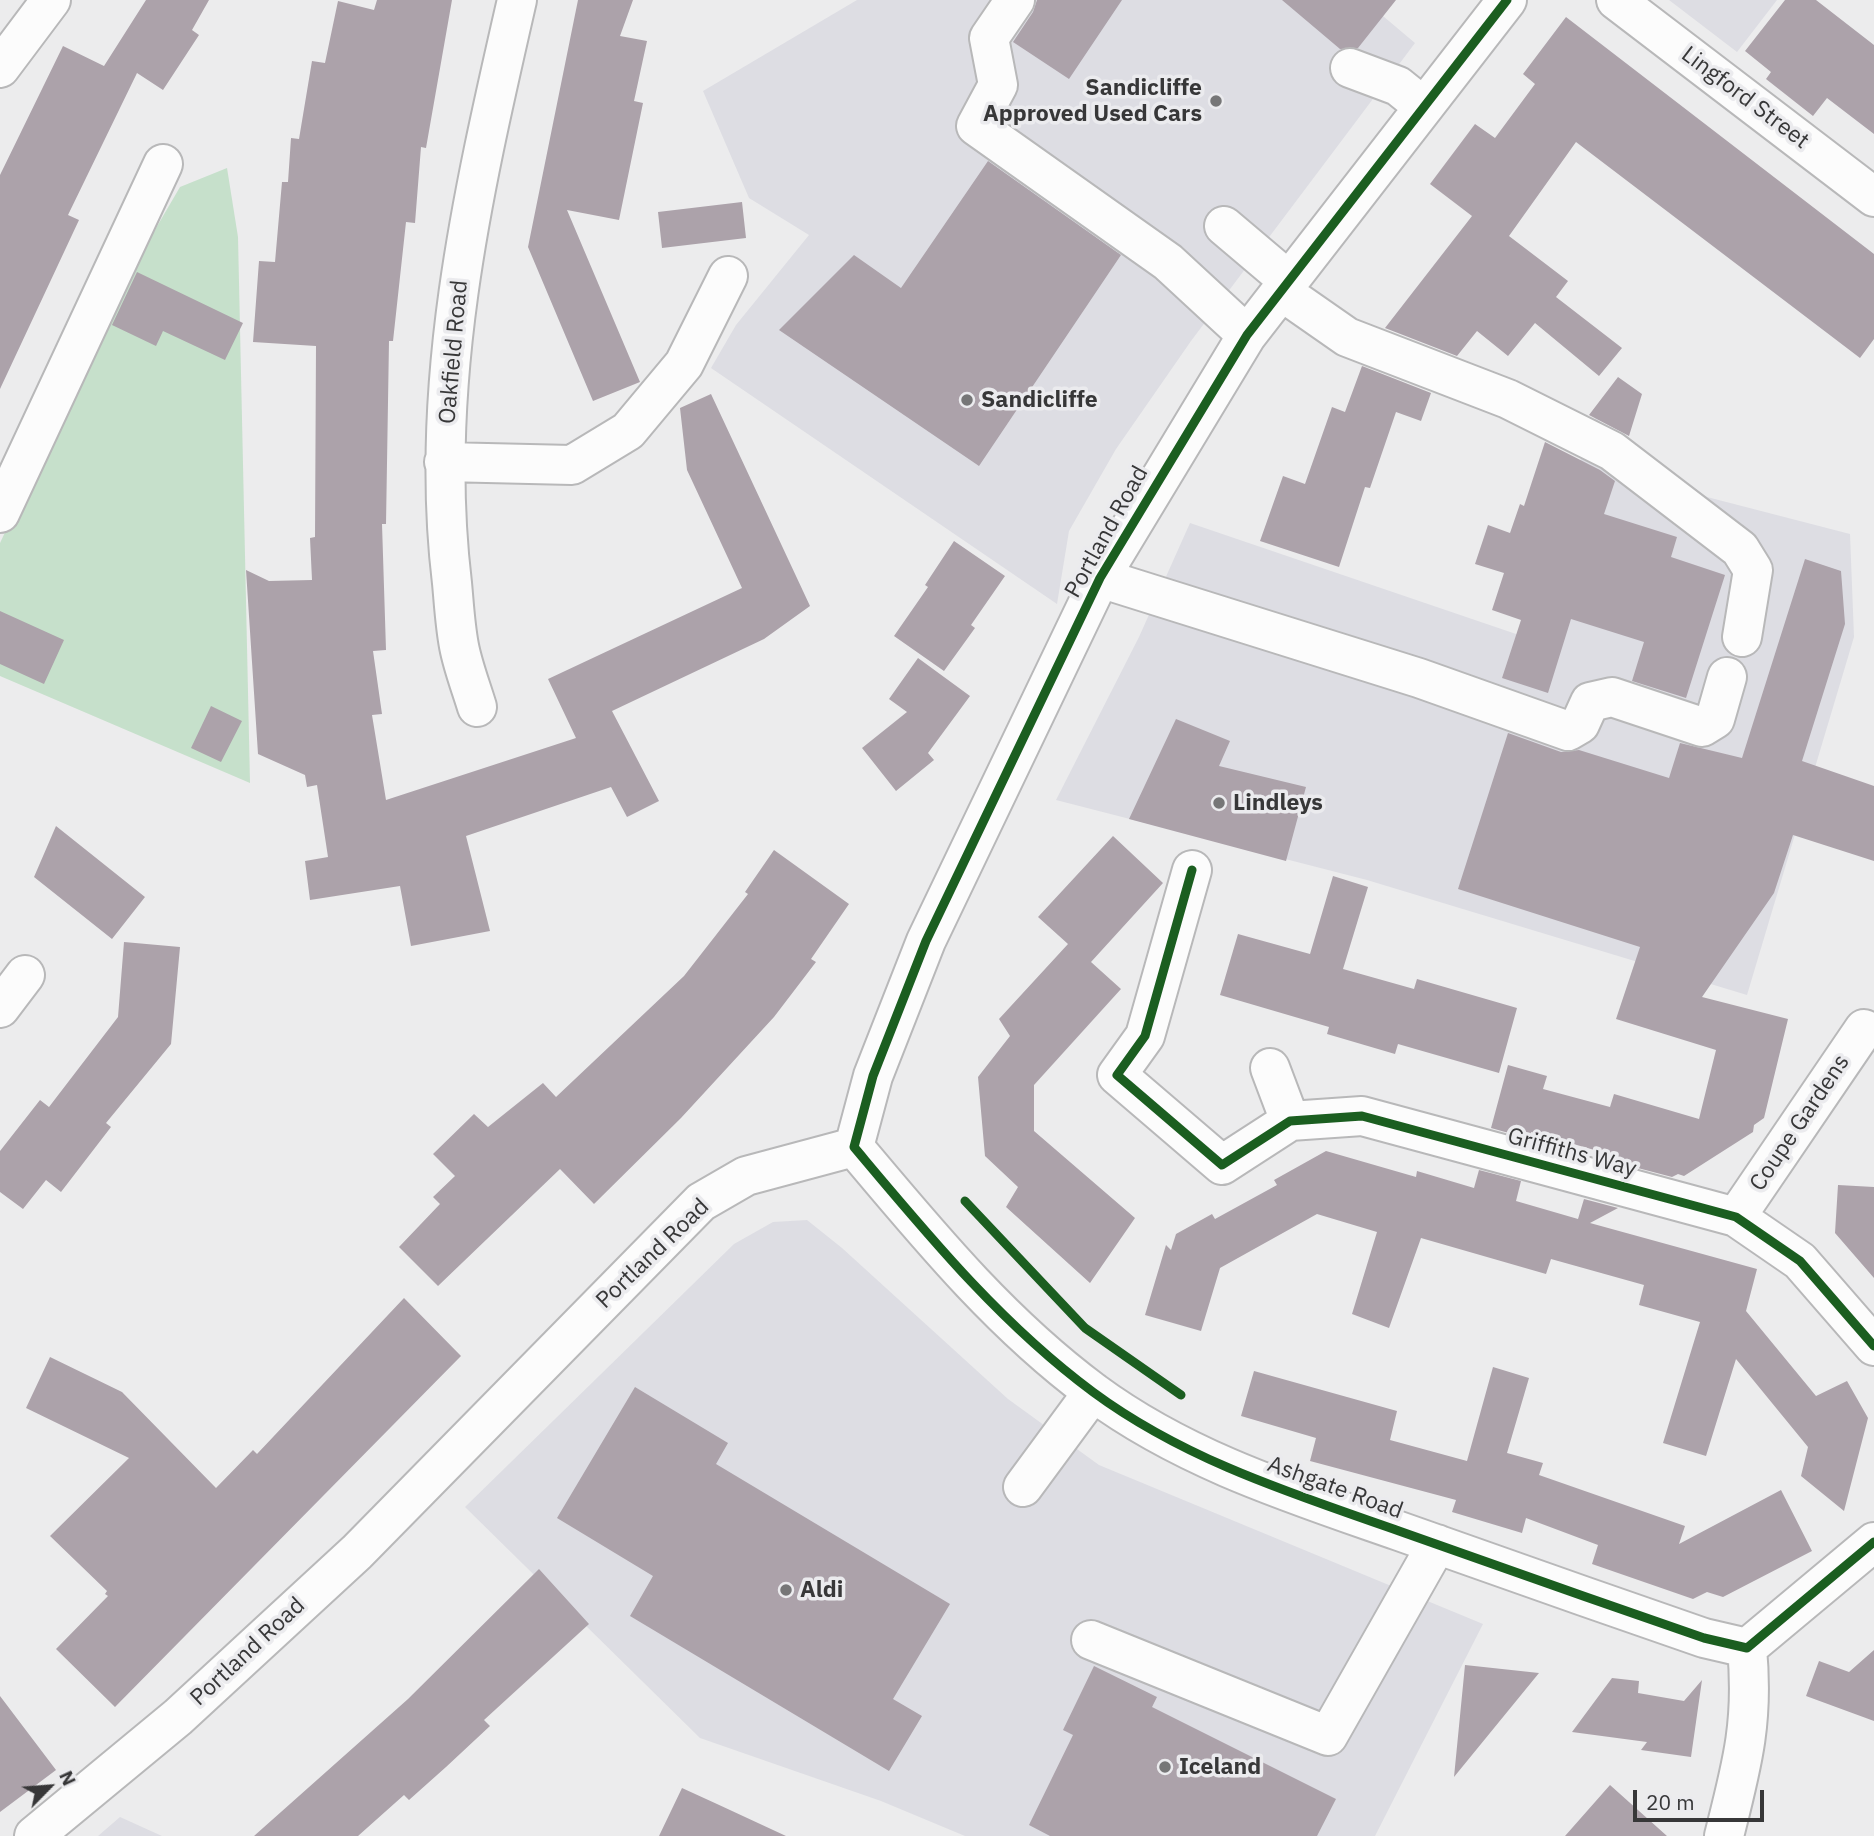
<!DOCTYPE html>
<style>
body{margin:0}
#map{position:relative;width:1874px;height:1836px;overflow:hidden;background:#ececed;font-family:"IBM Plex Sans",sans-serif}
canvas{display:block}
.north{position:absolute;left:14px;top:1752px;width:70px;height:70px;-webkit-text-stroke:5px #ebebee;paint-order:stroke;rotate:65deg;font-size:19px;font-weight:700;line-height:28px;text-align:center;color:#373738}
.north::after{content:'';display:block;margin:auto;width:24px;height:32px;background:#373738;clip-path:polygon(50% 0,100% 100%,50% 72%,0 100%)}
.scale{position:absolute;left:1633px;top:1790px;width:131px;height:32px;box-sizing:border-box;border:4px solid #373738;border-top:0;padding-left:9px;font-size:21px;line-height:24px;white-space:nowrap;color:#373738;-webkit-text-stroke:5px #ebebee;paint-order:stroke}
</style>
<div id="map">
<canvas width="1874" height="1836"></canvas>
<div class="north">N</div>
<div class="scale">20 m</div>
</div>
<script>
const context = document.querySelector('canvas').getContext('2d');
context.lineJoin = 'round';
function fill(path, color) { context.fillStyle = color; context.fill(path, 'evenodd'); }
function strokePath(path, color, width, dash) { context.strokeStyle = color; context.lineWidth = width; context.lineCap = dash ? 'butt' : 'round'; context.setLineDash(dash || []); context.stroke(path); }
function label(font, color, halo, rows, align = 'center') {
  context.font = font + ' "IBM Plex Sans",sans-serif'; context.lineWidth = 7; context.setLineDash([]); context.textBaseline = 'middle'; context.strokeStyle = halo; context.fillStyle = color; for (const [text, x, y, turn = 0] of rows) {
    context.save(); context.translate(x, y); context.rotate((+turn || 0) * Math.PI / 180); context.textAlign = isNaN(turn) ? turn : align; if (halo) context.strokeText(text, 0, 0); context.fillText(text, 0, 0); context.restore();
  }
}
fill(new Path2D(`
 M857,0h507l51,43 -224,298 -75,108 -47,82 -12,73 -346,-236 25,-43 73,-90 -60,-37 -46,-107z
 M1669,0h108l-40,52z
 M1595,418l112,79 143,37 4,103 -107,358 -380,-115 -311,-80 83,-163 51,-114 329,112z
 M807,1220l35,28 166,151 91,66 384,159 -108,212h-410l-84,-35 -181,-63 -235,-231 269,-263 39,-22z
 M120,1817l42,19h-64z`), '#dddde3');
fill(new Path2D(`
 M227,168l11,69 12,546 -250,-107v-133l114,-243 66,-113z`), '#c6e0cb');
fill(new Path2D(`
 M146,0h63l-17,30 7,5 -36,55 -26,-17 -69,142 11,5 -79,169v-214l63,-129 41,20z
 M377,0h75l-26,148 -5,-1 -6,76 -9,-1 -13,119h-4l-3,183h-4l4,126 -13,1 9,63 -10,1 14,85 190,-62 -28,-59 194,-91 -55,-118 -7,-62 31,-14 99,212 -46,33 -152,72 47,90 -32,16 -16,-30 -145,49 24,95 -79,15 -11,-60 -90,14 -5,-39 23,-4 -11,-72 -10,2 -2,-12 -47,-21 -12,-184 23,11 43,-1 -2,-42 5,-1 1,-191 -63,-4 6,-81 16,1 7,-80h6l3,-44 8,1 13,-78 13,2 13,-62 36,9z
 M578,0h55l-13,36 27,5 -13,60 9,2 -24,117 -52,-10 73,172 -47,19 -65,-154z
 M1037,0h85l-53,79 -56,-37 20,-30z
 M1282,0h114l-38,48 -18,1z
 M1785,0h31l58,45v89l-47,-36 -14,18 -47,-37 5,-7 -26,-21z
 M1566,17l308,237v85l-14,19 -284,-216 -67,94 59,45 -12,16 66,51 -23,28 -64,-53 -27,33 -31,-25 -20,25 -72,-28 87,-112 -42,-32 45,-60 20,14 40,-54 -12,-10z
 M988,161l133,94 -142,211 -200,-136 75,-75 47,33z
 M742,202l4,36 -84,10 -4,-36z
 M137,272l106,51 -18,37 -62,-29 -7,15 -44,-21z
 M1362,366l69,27 -10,28 -25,-9 -26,76 -5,-1 -26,80 -79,-26 23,-65 22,8 27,-77 13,5z
 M1618,377l24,17 -13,42 -40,-21z
 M1545,442l55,28 15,11 -11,33 73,23 -6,20 54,18 -39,123 -54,-17 12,-39 -73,-23 -23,74 -46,-15 19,-58 -29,-10 12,-37 -29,-9 13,-39 22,8 10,-29 4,2z
 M954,541l51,35 -34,49 4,3 -31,43 -50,-35 34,-49 -3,-2z
 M1805,559l36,12 4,53 -43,137 72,25v75l-81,-26 -19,58 -72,104 86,22 -24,99 -10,7 -1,7 -69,44 -6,-2 -6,3 -76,-20 2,-6 -67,-19 -1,7 -39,-11 17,-63 39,11 -4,13 67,18 4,-13 85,25 17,-69 -100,-31 24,-72 -182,-58 50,-156 53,19 18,-2 90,28 11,-35 62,15z
 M0,611l64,29 -20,44 -44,-20z
 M918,658l52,38 -42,57 6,7 -38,31 -34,-43 45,-36 -18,-13z
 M211,706l31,15 -21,41 -30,-14z
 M1176,719l54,22 -11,25 87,21 -20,74 -157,-42z
 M56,826l89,71 -33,42 -78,-62z
 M1113,836l50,47 -72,79 30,27 -87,96v46l101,87 -45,65 -84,-76 12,-20 -33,-31 -7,-79 32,-41 -11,-17 69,-75 -30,-27z
 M774,850l75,54 -38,55 5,3 -42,55 -93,101 -87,86 -34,-35 -122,117 -39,-39 41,-43 -7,-7 22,-21 -22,-22 41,-40 14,13 55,-44 13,14 128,-121 64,-82 -3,-2z
 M1333,876l35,11 -25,82 71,20 3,-10 100,29 -18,65 -101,-29 -3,10 -68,-20 2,-7 -109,-32 18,-61 72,20z
 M124,942l56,5 -9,97 -65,79 5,4 -50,65 -15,-12 -23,29 -23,-17v-41l40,-51 9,7 69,-90z
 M1326,1151l90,26 1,-6 57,17 5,-18 42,11 -5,20 62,18 6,-20 34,9 -28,15 167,46 -11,42 70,85 31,-15 21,37 -24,93 -43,-35 7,-29 -72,-88 -30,97 -43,-13 37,-121 -61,-17 5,-20 -93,-26 -5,15 -125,-36 -32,90 -37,-14 25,-82 -60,-18 -97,54 -19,63 -56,-16 21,-70 5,5 5,-16 36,-20 3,5 62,-34 -3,-5z
 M1838,1185l36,2v91l-39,-45z
 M404,1298l57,58 -346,351 -59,-58 52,-53 -3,-2 2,-3 -57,-55 79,-78 -103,-50 24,-51 72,35 94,96 37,-38 4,4z
 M1493,1367l36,11 -22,75 36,10 -4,12 146,51 -6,18 102,-54 31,61 -89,46 -16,-5 -14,7 -101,-35 6,-19 -72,-27 -4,15 -70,-21 4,-12 -146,-39 6,-23 -75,-22 13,-45 143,40 -7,29 77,21z
 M635,1387l93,56 -12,21 234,140 -57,95 29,17 -33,55 -259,-155 23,-40 -96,-58z
 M539,1569l50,55 -105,96 6,6 -44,41 -37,33 -5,-5 -46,41h-104l154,-137z
 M1874,1650v71l-68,-25 13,-35 30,11z
 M1465,1665l74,8 -85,104z
 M1094,1666l63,31 -5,10 184,92 -19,37h-267l-21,-11 44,-90 -10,-5z
 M1612,1678l27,3 -1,12 46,8 18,-21 -11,77 -50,-7 6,-8 -75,-10z
 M0,1696l56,74 -56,42z
 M1610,1785l57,51h-102z
 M682,1788l35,16 69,32h-127z`), '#aca2aa');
const minor = new Path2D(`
 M1015,0l-26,38 9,47 -22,41 192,136 79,73
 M1616,0l258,197
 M0,68l51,-68
 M1350,68l48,18 26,21
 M1224,226l65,55
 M1281,291l66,46 161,62 104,52 128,98 13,21 -11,67
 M444,462l128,3 56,-34 56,-67 44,-88
 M0,513l163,-349
 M1100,578l319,100 149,53 12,-7 10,-22 22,-5 90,30 13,-8 12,-42
 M477,707c-6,-20 -14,-40 -18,-61 -4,-21 -5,-42 -7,-63 -24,-198 21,-391 65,-583
 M1192,870l-47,166 -28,39 105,90 68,-44 72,-5 374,101 64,44 74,85
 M0,1008l25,-33
 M1270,1068l20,53
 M854,1147l19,-71 53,-135 174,-363 147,-243 260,-335
 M854,1147c74,88 146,176 239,245 92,68 200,102 306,139 102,36 203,72 305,107l43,10 127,-106
 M1736,1217l128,-188
 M1023,1487l70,-95
 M1091,1640l237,96 109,-192
 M34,1836l144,-119 179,-165 344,-350 45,-26 108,-29
 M1724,1836c18,-71 30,-114 23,-188`);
strokePath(minor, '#b8b8b9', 42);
strokePath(minor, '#fcfcfc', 38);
strokePath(new Path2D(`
 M1507,0l-260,335 -147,243 -174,363 -53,135 -19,71c74,88 146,176 239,245 92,68 200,102 306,139 102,36 203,72 305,107l43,10 127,-106
 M1192,870l-47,166 -28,39 105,90 68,-44 72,-5 374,101 64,44 74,85
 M965,1201l120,127 96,67`), '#1b5e20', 9);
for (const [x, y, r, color] of [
 [1216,101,7,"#767677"],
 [967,400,7,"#767677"],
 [1219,803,7,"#767677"],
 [786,1590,7,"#767677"],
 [1165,1767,7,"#767677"]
]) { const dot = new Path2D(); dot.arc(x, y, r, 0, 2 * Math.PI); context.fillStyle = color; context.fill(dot); strokePath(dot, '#ebebee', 2.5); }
label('bold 23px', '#373738', '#ebebee', [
 ["Sandicliffe",1202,88,"right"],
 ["Approved Used Cars",1202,114,"right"],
 ["Sandicliffe",981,400],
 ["Lindleys",1233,803],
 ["Aldi",800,1590],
 ["Iceland",1179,1767]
], 'left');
label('23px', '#373738', '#ebebee', [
 ["Lingford Street",1745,98,37],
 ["Oakfield Road",454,352,-85],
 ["Portland Road",1107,532,-61],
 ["Coupe Gardens",1800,1123,-56],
 ["Griffiths Way",1572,1153,15],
 ["Portland Road",653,1254,-44],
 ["Ashgate Road",1335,1488,20],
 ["Portland Road",248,1652,-43]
]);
</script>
